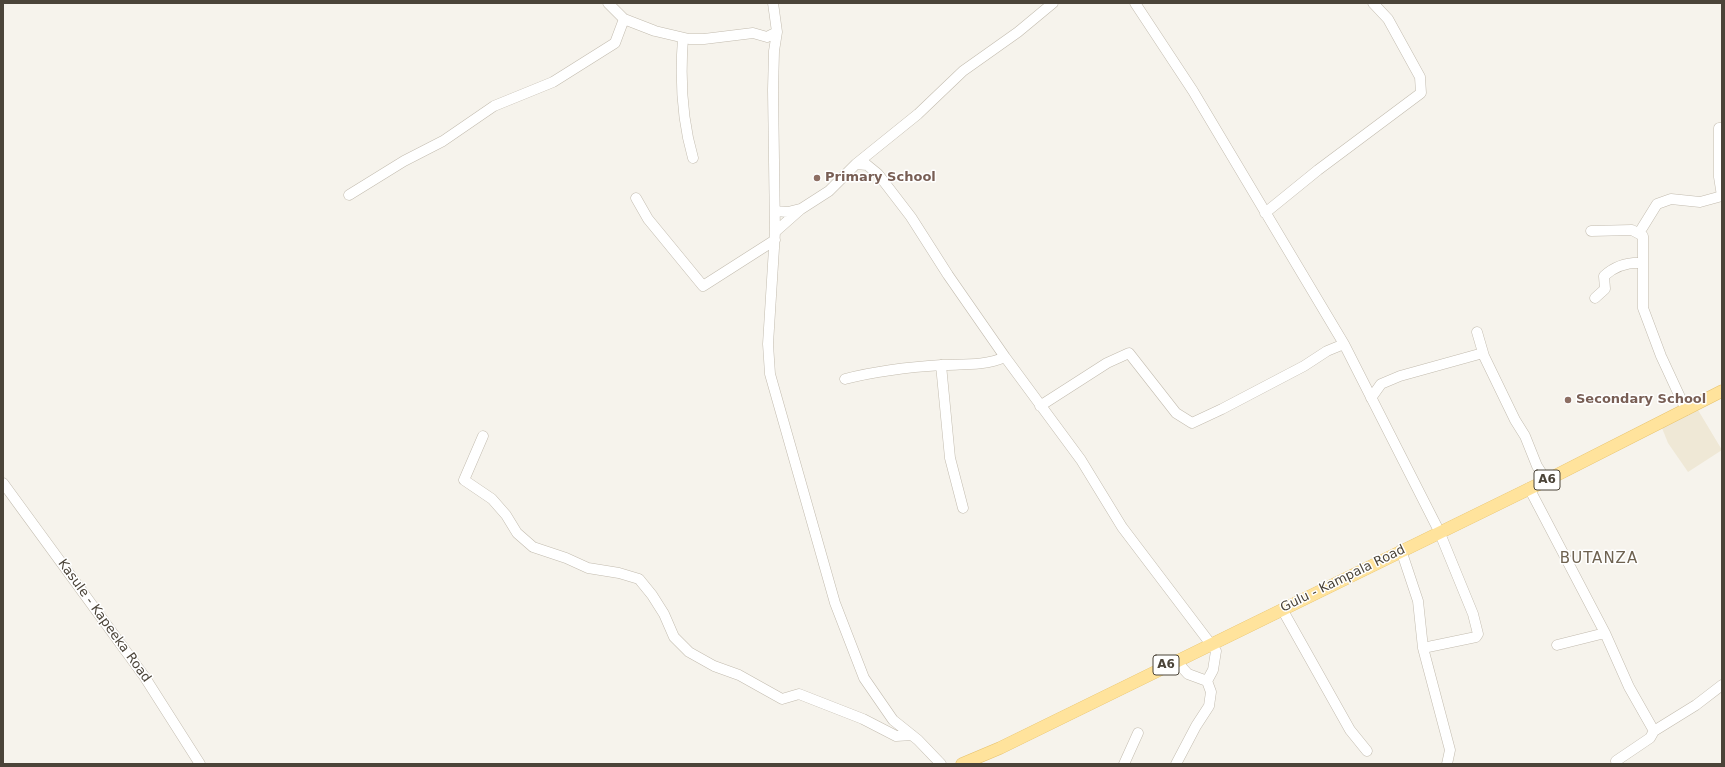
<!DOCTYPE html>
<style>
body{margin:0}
#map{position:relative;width:1725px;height:767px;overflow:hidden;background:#f6f3ec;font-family:"DejaVu Sans",sans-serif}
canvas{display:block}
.frame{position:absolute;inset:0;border:4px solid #4b4439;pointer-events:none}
</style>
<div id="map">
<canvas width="1725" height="767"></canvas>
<div class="frame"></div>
</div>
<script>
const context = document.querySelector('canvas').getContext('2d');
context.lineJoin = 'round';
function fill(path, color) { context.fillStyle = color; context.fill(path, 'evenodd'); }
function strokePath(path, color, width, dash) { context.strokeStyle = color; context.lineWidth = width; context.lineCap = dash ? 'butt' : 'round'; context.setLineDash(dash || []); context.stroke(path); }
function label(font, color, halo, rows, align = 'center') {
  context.font = font + ' "DejaVu Sans",sans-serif'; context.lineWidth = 3; context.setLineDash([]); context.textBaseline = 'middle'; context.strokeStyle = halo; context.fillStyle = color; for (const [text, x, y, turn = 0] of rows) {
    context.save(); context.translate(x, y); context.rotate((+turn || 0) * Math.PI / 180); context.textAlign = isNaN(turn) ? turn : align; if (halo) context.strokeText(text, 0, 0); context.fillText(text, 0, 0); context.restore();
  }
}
fill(new Path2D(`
 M1698,410l24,40 -34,22 -20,-29 -6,-15z`), '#efe8d6');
const minor = new Path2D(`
 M608,3l16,16
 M773,3l4,29 -3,19 -1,39 2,142 -7,112 2,30 65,229 29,75 29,42 25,20 23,24
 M1135,3l58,88 151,253 95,187 34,83 5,20 -2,3 -53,11
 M683,38c-3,39 -1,82 10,120
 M856,164l62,-50 45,-43 55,-39 35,-29
 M349,195l55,-34 39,-20 51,-35 59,-24 62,-39 9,-24 31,12 34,8h15l49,-6 14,4 10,-5
 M636,198l12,21 55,67 72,-46
 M775,211l13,1 12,-3
 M1265,213l53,-43 103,-77 -1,-16 -32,-58 -15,-16
 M1591,231l41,-1 11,6v72l18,48 25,54
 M775,232l26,-23 28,-18 27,-27 11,1 11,9 33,43 37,58 57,82c-20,9 -42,7 -63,8 -33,2 -66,6 -97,14
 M1639,233l18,-29 14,-5 29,3 22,-6 -3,-19v-49h3
 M1595,298l10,-9 -1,-13c11,-10 25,-14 39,-13
 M1477,332l7,24 31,64 10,16 12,30 9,14
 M1005,357l76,103 41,67 94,124 -3,19 -6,11 4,11 -2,14 -13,20 -20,38
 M941,365l9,93 13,50
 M1371,398l10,-14 19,-8 83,-23
 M1040,406l67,-43 22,-10 47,60 16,10 30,-14 82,-43 23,-15 17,-7
 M483,436l-19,44 28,19 14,16 11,18 16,14 33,11 22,10 31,5 20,6 13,16 12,19 10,23 15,15 25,14 25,9 43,24 17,-5 64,25 33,17 16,-1
 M3,483l141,193 56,88
 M1529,488l76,145 24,54 25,44
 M1401,550l17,51 5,47 27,102 -3,14
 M1282,609l68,121 17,21
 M1557,645l48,-12
 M1176,661l12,13 19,7
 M1124,764l14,-31
 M1617,764l-1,-3 34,-23 4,-7 42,-26 26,-20`);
const major = new Path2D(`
 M962,764l38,-16 539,-264 183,-93`);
strokePath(minor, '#c2bbae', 11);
strokePath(major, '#e6c16a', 13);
strokePath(minor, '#fff', 10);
strokePath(major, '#ffe39c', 12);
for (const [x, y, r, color] of [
 [817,178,4,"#8d6e63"],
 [1568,400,4,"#8d6e63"]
]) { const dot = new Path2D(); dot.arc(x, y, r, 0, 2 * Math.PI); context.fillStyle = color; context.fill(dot); strokePath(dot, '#fff', 1.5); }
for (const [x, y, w] of [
 [1547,480,26],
 [1166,665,26]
]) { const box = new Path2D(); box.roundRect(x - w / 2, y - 10, w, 20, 3); context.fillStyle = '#fff'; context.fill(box); strokePath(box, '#4b4439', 1); }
label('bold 12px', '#4b4439', null, [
 ["A6",1547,480],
 ["A6",1166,665]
]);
label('bold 13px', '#785e54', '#fff', [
 ["Primary School",825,178],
 ["Secondary School",1576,400]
], 'left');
label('13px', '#4b4439', '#fff', [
 ["Gulu - Kampala Road",1343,579,-26],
 ["Kasule - Kapeeka Road",104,621,54]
]);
context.letterSpacing = '1px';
label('15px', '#6e6250', '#fff', [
 ["BUTANZA",1599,559]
]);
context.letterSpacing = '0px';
</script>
